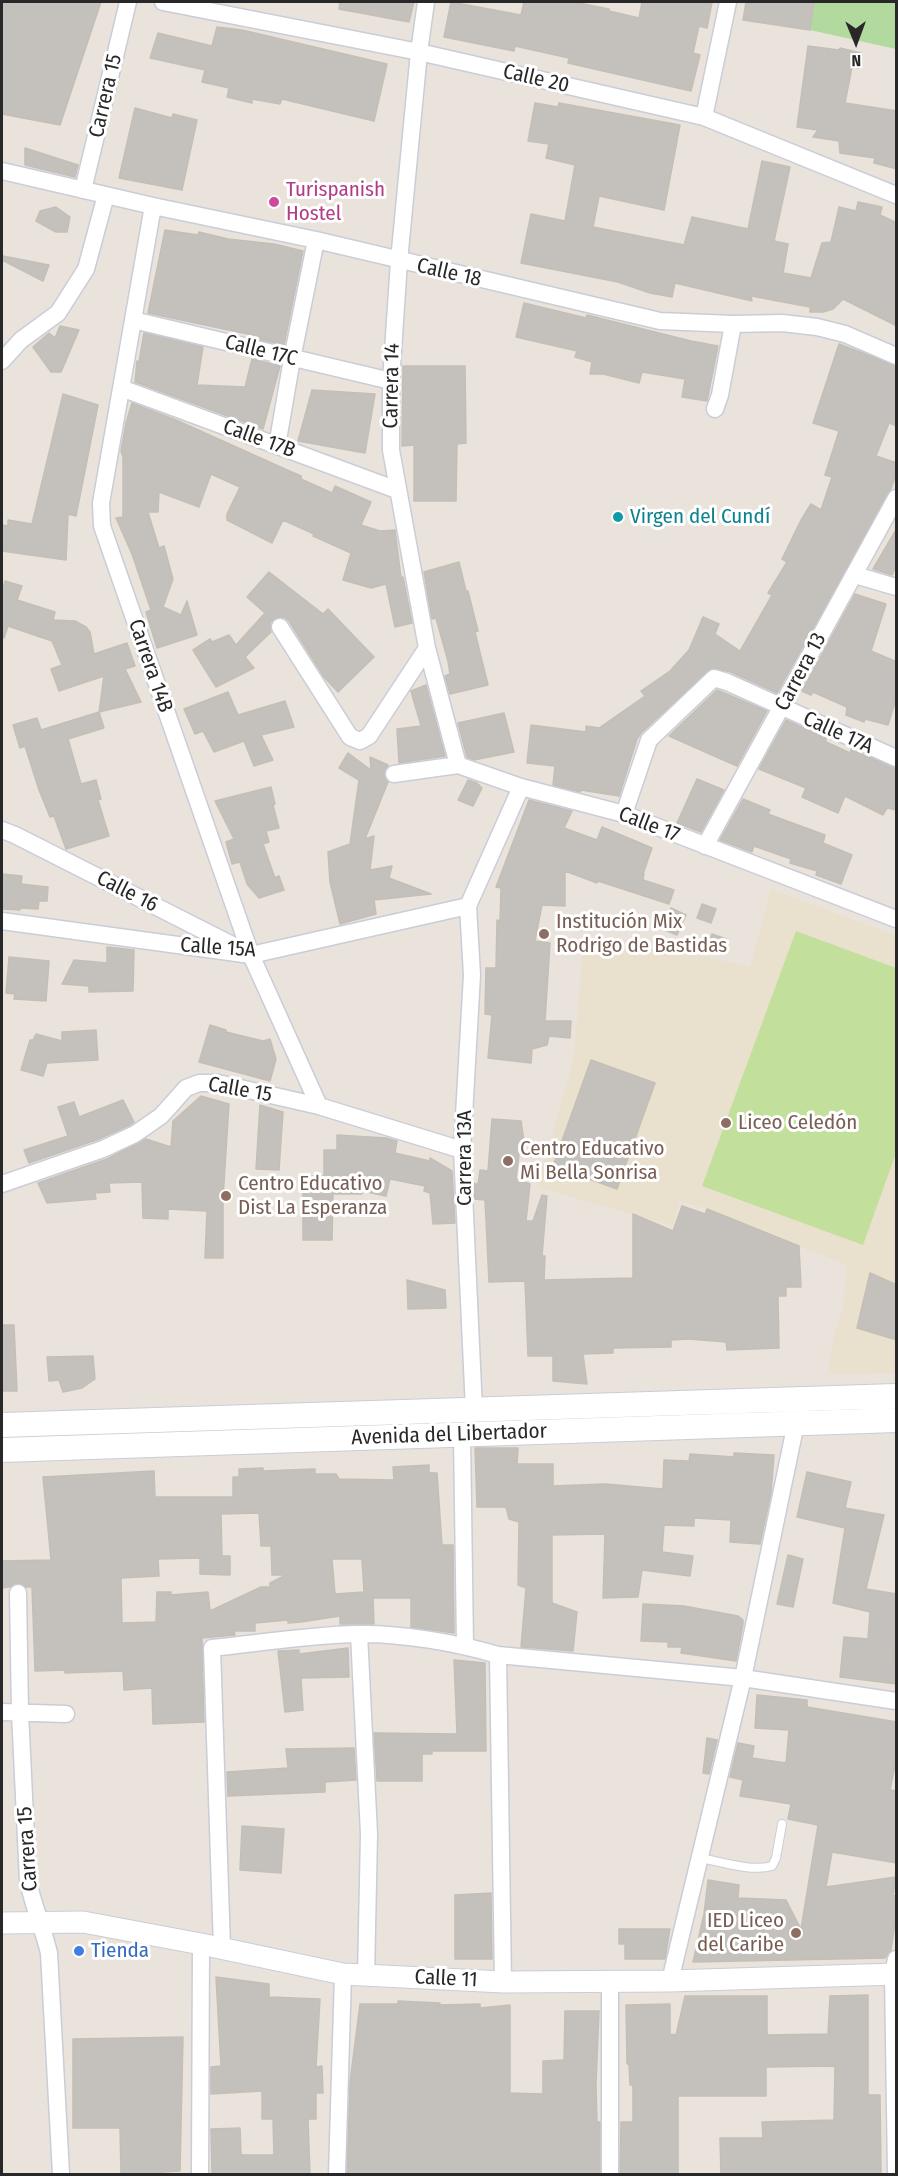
<!DOCTYPE html>
<meta charset="utf-8">
<style>
body{margin:0}
#map{position:relative;width:898px;height:2176px;overflow:hidden;background:#e9e3db;font-family:"Fira Sans Condensed",sans-serif}
canvas{display:block}
.frame{position:absolute;inset:0;border:3px solid #282828;pointer-events:none}
.north{position:absolute;left:826px;top:12px;width:60px;height:60px;-webkit-text-stroke:4px #fff;paint-order:stroke;rotate:179deg;font-size:16px;font-weight:700;line-height:24px;text-align:center;color:#282828}
.north::after{content:'';display:block;margin:auto;width:21px;height:27px;background:#282828;clip-path:polygon(50% 0,100% 100%,50% 72%,0 100%)}
</style>
<div id="map">
<canvas width="898" height="2176"></canvas>
<div class="frame"></div>
<div class="north">N</div>
</div>
<script>
const context = document.querySelector('canvas').getContext('2d');
context.lineJoin = 'round';
function fill(path, color) { context.fillStyle = color; context.fill(path, 'evenodd'); }
function strokePath(path, color, width, dash) { context.strokeStyle = color; context.lineWidth = width; context.lineCap = dash ? 'butt' : 'round'; context.setLineDash(dash || []); context.stroke(path); }
function label(font, color, halo, rows, align = 'center') {
  context.font = font + ' "Fira Sans Condensed",sans-serif'; context.lineWidth = 6; context.setLineDash([]); context.textBaseline = 'middle'; context.strokeStyle = halo; context.fillStyle = color; for (const [text, x, y, turn = 0] of rows) {
    context.save(); context.translate(x, y); context.rotate((+turn || 0) * Math.PI / 180); context.textAlign = isNaN(turn) ? turn : align; if (halo) context.strokeText(text, 0, 0); context.fillText(text, 0, 0); context.restore();
  }
}
fill(new Path2D(`
 M771,889l125,47v437l-68,1 5,-35 10,-30 4,-44 -140,-56 -27,-8 -7,25 -136,-39 37,-129 9,-109h89l78,18z`), '#e9e0cd');
fill(new Path2D(`
 M814,2h82v47l-86,-19z`), '#b2d99e');
fill(new Path2D(`
 M796,931l100,37v185l-33,92 -161,-59z`), '#c2df9b');
const building = new Path2D(`
 M2,2h99l-41,123 -58,-11z
 M340,2h74l-5,20 -70,-13z
 M451,2l70,13 3,-13h50l35,7v2l30,7 3,-16h70l-5,26 -8,-2 -6,27 7,2 -9,36 -123,-28 1,-5 -54,-12 -1,5 -70,-14z
 M746,2h68l-4,28 -67,-10z
 M217,27l25,3 145,34 -13,57 -92,-22 -2,5 -28,-5v4l-25,-6 2,-9 -27,-6 3,-12 -55,-12 8,-25 54,13z
 M808,46l31,4 1,-2 21,5 -3,15 -6,-1 -7,36 52,8v58l-23,-6 1,-5 -35,-5 -1,-12 -26,-4 5,-7 -21,-3z
 M535,103l23,4 1,-4 121,22 -16,85 -65,-14 -6,31 91,18 8,-28 56,12 14,-68 28,6 -16,74 14,3 -5,29 28,5 11,-35 9,-1 8,-35 17,4 2,-9 24,5 -2,8 17,8v103l-54,-27 -10,10 -10,3h-13v-5l-59,-11 1,5 -77,-18 -3,14 -22,-4 -32,-11 -97,-19 10,-49 34,7 10,-56 -29,-7 3,-14 -21,-3z
 M135,108l37,10 1,-4 24,6 -15,70 -63,-12z
 M25,148l53,17 -3,12 -50,-12z
 M56,207l14,10 -3,15h-11l-20,-11 4,-10z
 M165,230l33,5 1,-3 29,7 46,5 29,7 -19,94 -27,-6v-3l-109,-23z
 M3,256l46,9 -6,16 -41,-21z
 M524,303l62,15 1,-3 104,26 27,5 -11,55 -25,-4 3,-18 -43,-7 -3,11 -36,-9h-13l2,-12 -17,-5 2,-6 -61,-14z
 M60,326l19,4 -18,42h-10l-18,-25 16,-14 6,5z
 M144,333l59,14 -6,38 48,2 7,-28 28,7 -17,63 -128,-47 2,-21 2,1z
 M839,344l58,22v60l-8,-3 -13,33 21,7v9l-6,17 -114,204 -46,-21 -20,-4 -70,65 -4,6 -18,57 -38,-6 -1,2 -27,-7 2,-19 -28,-3 4,-38 55,7v-6l13,2 46,-32 -4,-5 29,-20 19,-21 14,-33 16,7 -4,10 25,17 32,-56 -4,-2 19,-31 -5,-3 19,-39 10,-16 10,6 11,-33 -7,-2 14,-44 -26,-8z
 M403,366h62l1,77 -9,1 -1,57h-42v-56l-12,1z
 M312,390l63,4 -10,59 -67,-12z
 M63,394l35,11 -22,111 -8,-2 -2,46 -64,-9v-26l6,1v-6l24,4z
 M132,403l44,17 109,49 16,7v3l31,14 3,-7 36,16 -10,23 19,6 15,-1 6,48 2,-1 9,46 -17,4 -9,-43 -15,4 -28,-8 8,-27 -38,-17 1,-2 -31,-14 -11,23 -45,-23v-6l13,-27 -29,-13 -12,33 -40,-15 -1,20h-10l11,36 5,-2 9,33 -10,28 18,8 6,-14 10,34 -40,13 -11,-36 5,-2 -19,-56 -16,-36 7,-1v-60l-2,-6 5,-28z
 M897,528v36l-5,11 -19,-6z
 M459,562l7,29h2l10,40 -3,1 13,53 -38,9 -5,-18 5,-2 -2,-13 -11,-39 -1,-4 -4,1 -8,-47z
 M269,572l54,42 5,-5 46,48 -36,35 -14,-15 -35,-56 -5,-4 -10,2 -4,4 1,9 -26,25 9,11 -38,19 -23,-37 17,-11 2,3 17,-7 7,10 29,-32 -18,-16z
 M5,581l17,5 -5,14 38,12 -2,8 22,1 11,6 4,5 4,22 33,-11 8,23 -10,3 16,33 -42,10 5,-36 -45,15 -8,-22 11,-4 -10,-24 -44,-15 -4,12h-2v-46z
 M855,594l31,10 -15,47 26,11v34l-9,29 -23,-6 -1,3 -18,-7 1,-8 -34,-15 -2,3 -9,-4z
 M426,685l19,71 -46,7 -2,-34 24,-3 -10,-35z
 M717,690l50,21 -30,55 -68,-30z
 M228,692l10,23 47,-14 9,26 -33,8 12,25 -19,6 -10,-25 -30,11 -11,-21 -8,3 -11,-25z
 M99,712l5,16 -36,11 13,45 15,-4 5,19 -3,1 11,36 -43,13 -12,-33 -4,1 -11,-27 -14,-44 -5,2 -7,-23 24,-7 4,12z
 M504,713l10,39 -40,8 -7,-3 -9,-34z
 M786,720l40,18v4l24,11 1,-3 46,18v42l-10,-2 -4,7 -38,-19 -7,17 -36,-16 4,-9 -47,-19z
 M348,753l23,17 -1,-13 18,8 -4,10 4,7 -23,57 9,-3 -4,34 22,-4 -3,12 42,16 -57,6 2,14 -36,10 -10,-42 -2,-30 22,-8 9,-64 -20,-12z
 M697,779l27,11 -23,42 -24,-9z
 M468,780l9,3 5,5 -9,18 -15,-6z
 M271,787l4,17 -2,1 6,23 -13,3 3,11 -6,2 12,34 4,-2 5,14 -25,8 -12,-14 -7,-22 -8,2 -6,-22 8,-3 -19,-38z
 M743,799l27,11 -2,4 57,21 -2,8 29,12 -11,29 -25,-9 1,-4 -27,-8 1,-4 -37,-13 -2,6 -32,-12z
 M529,800l43,11 -8,17 33,12 5,-13 50,21 -9,26h1l-1,6 31,10 -5,14 -71,-23 -1,2 -32,-12v35l-23,-1 -7,36 15,2 -5,78h26l-1,17 -21,-2 -2,9 -15,4 -1,14 -43,-5 4,-43 -7,-1 1,-46h10l1,-48 3,1 1,-33 -5,-1z
 M2,874l20,2 -1,8 27,3 -1,14h-8l-1,8 -18,-1v2l-18,-1z
 M702,904l14,5 -5,14 -14,-5z
 M671,908l15,7 -9,20 -15,-6z
 M712,934l14,5 -5,14 -14,-5z
 M107,947l27,3 -1,41 -44,1v-6l-27,-2 12,-24 33,3z
 M9,957l40,4 -3,40 -32,-2 1,-5 -9,-1z
 M210,1025l16,5v2l37,9 7,-2 6,20 -6,22 -71,-19z
 M96,1030l2,30 -51,3 -4,13 -22,-6 9,-30h3l3,-6 26,7v-9z
 M591,1060l64,23 -38,106 -64,-23z
 M201,1096l28,8 -6,94v60h-18l2,-47 -39,-2v10l-25,-1 -1,-36 -33,1 1,9 -15,1 1,6 -49,4 -9,-20 69,-24 39,-20 25,8 2,-26z
 M123,1100l11,22 -4,3 -31,14 -70,24 -5,-13 44,-14 -10,-29 16,-5 5,15z
 M260,1105l23,7 -4,58 -23,-1z
 M492,1119l29,2 4,27 -5,-1 -4,32 14,5 -4,37h7l9,-26 5,1 -5,60h3l-1,24 89,-2v-64l40,17 9,-25 23,8 2,-5 92,37 2,41h-15v9h-8l1,52 -52,2 -1,-8 -37,-3 -18,1v7l-58,1v5l-30,1 4,30 -34,-3v-25h-25l-3,-75 -36,1 -4,-82 -10,-1 -1,-16 4,2 2,-15 8,1z
 M337,1135l49,3 11,3 -2,12 35,8v-3l22,13 3,52 -22,1 -3,-31 -6,-2 1,-5 -35,-7 -4,17 -24,-5v3h-29l-1,46h-29v-64h21v-26h13z
 M870,1273l27,12v55l-40,-12z
 M407,1280l38,10 1,18 -38,1z
 M2,1325h12l3,66h-15z
 M93,1356l2,23 -13,9 -19,4 -4,-12 -10,1 -2,-24z
 M475,1448h43l-1,16h36v22l52,-2 58,5 1,-29 25,1 1,-7 44,3v-4l40,2 -3,38 -11,51 -30,-2 1,-22 -37,-2v8l-30,-1 -2,27 31,4 -3,20 -48,-6 -4,27 -35,1 2,-64 -53,1v68l25,9 -4,39 -52,-4 5,-59 -8,-3 1,-63 -10,-3 -3,-12h-29z
 M429,1465v8h8l5,72h11l1,88 -43,-6v-29h-38l1,26h-34v-8l-39,6 -13,1v-3l-33,3v8h-21l1,4 -33,3 2,84 -51,2 -1,-36 -28,2 -1,-19 -58,2v-3l-30,1 -3,-84h-6l-9,-4 -8,4 -7,1v-27l49,-1 -8,-83 111,-6 1,26h78v-20h6v-8l24,-1v3l52,-2v5h21l3,5 55,1 -1,-13zM259,1513l2,33h10l1,29h14l-16,8v4h-9l-51,24 -2,-19 -37,3v-3h-14l-1,30 -34,1 -1,-45 38,-2 -1,-17 42,-1v16l30,1v-19h-8l-1,-42zM332,1559h30l2,33 -29,2z
 M807,1472l44,10 -6,26 39,7 -18,74 31,5v44l-3,25h3v21l-57,-7 4,-40 24,2 2,-27 -37,-9 12,-75 -48,-11z
 M788,1555l15,4 -10,48 -16,-3z
 M643,1604l41,2 54,10 5,4v4l-7,37 -55,-8 1,-6h-14v-5l-27,-1z
 M348,1648l1,29 -48,1 2,32 -18,2 -7,-61 21,-1v4z
 M454,1660l31,3 1,88h-54v3h-10v27h-45l-3,-48 83,1z
 M757,1695l50,5v7l90,15v33l-7,35 7,1v72l-65,-11 -6,35 70,-10 -3,19 4,-1 -1,21 -5,34 -6,8 -192,4 11,-48 4,-34 31,5 -1,13 48,2 15,29 17,-104 -30,-6 3,-15 -51,-8 3,-16 -13,-3 8,-34 16,3 -2,12 34,5 3,-33 -34,-2z
 M707,1738l10,2 -8,34 -6,-1z
 M354,1748l2,32 -31,2v10l-97,4 -1,-24 61,-4 -2,-19z
 M242,1826l42,3 -3,44 -41,-3z
 M491,1893l1,66h-37v-64z
 M619,1929h51l-5,30h-40v-15h-6z
 M216,1977l53,7v13l51,2 -4,68 6,-1 1,27h-7v26h-8l2,56h-98l-1,-46 29,-1 1,27h33l-1,-36h-11v-28l-51,3v-27l10,-1z
 M868,1995v100h12l1,80h-160l-1,-37h43l-1,-16 72,-2 1,-54 -69,1v29h-88v79h-58l1,-53h12v-37h-3l-1,-21h-2l-1,-59 44,-1v30l6,1 9,-39h82v39l61,-1 2,-38z
 M398,2001l42,2 -1,2 41,-1v4l30,-3v88l33,1v-33l21,-1 1,-49h34l-3,74 1,37h3v53h-253l3,-93 10,-78h38z
 M183,2037l-3,134 -17,1v3h-42l-1,-47h-47v-89z`);
fill(building, '#c4c0bb');
strokePath(building, '#c4bfb6', 1.5);
const service = new Path2D(`
 M701,1858c20,4 52,14 71,8l4,-8 6,-34`);
const minor = new Path2D(`
 M163,2l256,50 285,65 192,78
 M426,2l-7,50 -20,209 -8,120v69l36,198 31,117
 M704,117l24,-115
 M2,171l151,35 163,34 344,81 73,3 49,-1 35,4 28,7 51,22
 M83,190l45,-188
 M153,206l-52,297 1,23 149,429 68,151
 M133,320l258,61
 M2,361l19,-21 37,-27 28,-44 20,-74
 M121,388l276,102
 M715,409l5,-14 13,-71
 M277,446l15,-87 24,-119
 M855,575l41,12
 M280,627l70,110 10,4 9,-5 58,-88
 M394,774l64,-9 63,22 103,27 272,105
 M624,814l25,-74 65,-62 13,4 169,76
 M2,830l13,5 225,114
 M705,846l191,-348
 M2,921l249,34 217,-49
 M2,1184l101,-35 32,-15 26,-18 25,-28 13,-5h19l101,23 143,44
 M474,1410l-12,-260 10,-175 -4,-69 53,-119
 M462,1435l3,210
 M18,1593l2,119 8,169c5,24 15,47 21,72l12,221
 M359,1634l10,200 -3,142
 M498,1655l5,327
 M2,1712l64,2
 M222,1948l-10,-300c48,-5 97,-13 146,-14 43,-1 99,9 140,21l245,23 153,23
 M610,1981v193
 M670,1981l73,-303 53,-255
 M200,2174l1,-230
 M337,2174l6,-200
 M896,2174l-3,-200 3,-15`);
const tertiary = new Path2D(`
 M2,1923l81,-1 118,22 142,30 160,8 167,-1 226,-7`);
const secondary = new Path2D(`
 M2,1425l894,-29
 M2,1450l894,-30`);
strokePath(service, '#cacdd8', 10);
strokePath(minor, '#cacdd8', 19);
strokePath(tertiary, '#cacdd8', 23);
strokePath(secondary, '#cacdd8', 26);
strokePath(service, '#fff', 8);
strokePath(minor, '#fff', 16);
strokePath(tertiary, '#fff', 21);
strokePath(secondary, '#fff', 24);
for (const [x, y, r, color] of [
 [274,202,6,"#d1479c"],
 [618,517,6,"#0f9aa8"],
 [544,934,6,"#8d6e63"],
 [726,1123,6,"#8d6e63"],
 [508,1161,6,"#8d6e63"],
 [226,1196,6,"#8d6e63"],
 [796,1933,6,"#8d6e63"],
 [79,1951,6,"#3f7fe0"]
]) { const dot = new Path2D(); dot.arc(x, y, r, 0, 2 * Math.PI); context.fillStyle = color; context.fill(dot); strokePath(dot, '#fff', 2); }
label('21px', '#282828', '#fff', [
 ["Calle 20",536,79,13],
 ["Carrera 15",106,96,-77],
 ["Calle 18",449,273,13],
 ["Calle 17C",261,351,14],
 ["Carrera 14",392,386,-89],
 ["Calle 17B",259,439,20],
 ["Carrera 14B",150,666,71],
 ["Carrera 13",801,672,-62],
 ["Calle 17A",838,733,24],
 ["Calle 17",649,825,21],
 ["Calle 16",127,892,27],
 ["Calle 15A",218,948,4],
 ["Calle 15",240,1090,10],
 ["Carrera 13A",465,1158,-90],
 ["Avenida del Libertador",449,1435,-2],
 ["Carrera 15",28,1849,-94],
 ["Calle 11",446,1979,3]
]);
label('21px', '#b23c85', '#fff', [
 ["Turispanish",286,190],
 ["Hostel",286,214]
], 'left');
label('21px', '#0d838f', '#fff', [
 ["Virgen del Cundí",630,517]
], 'left');
label('21px', '#785e54', '#fff', [
 ["Institución Mix",556,922],
 ["Rodrigo de Bastidas",556,946],
 ["Liceo Celedón",738,1123],
 ["Centro Educativo",520,1149],
 ["Mi Bella Sonrisa",520,1173],
 ["Centro Educativo",238,1184],
 ["Dist La Esperanza",238,1208],
 ["IED Liceo",784,1921,"right"],
 ["del Caribe",784,1945,"right"]
], 'left');
label('21px', '#366cbe', '#fff', [
 ["Tienda",91,1951]
], 'left');
</script>
